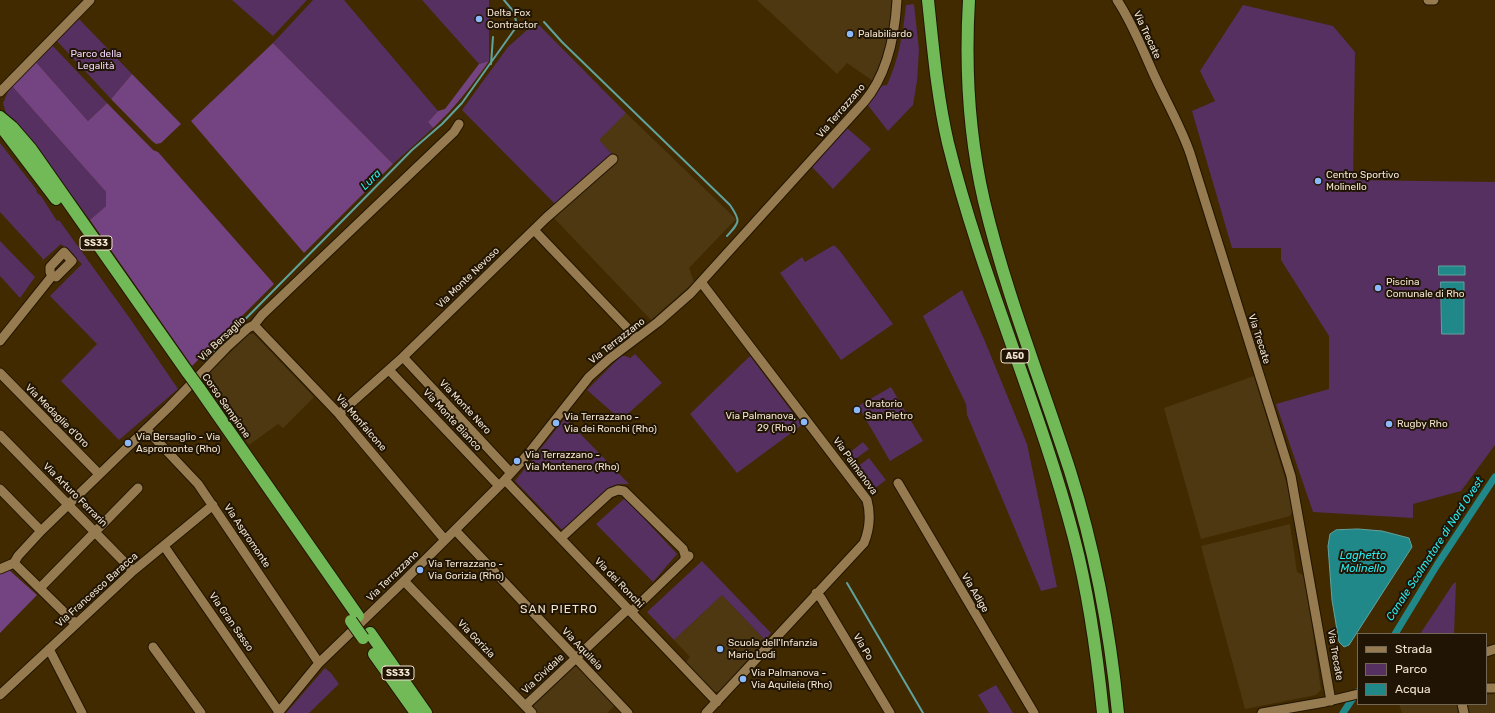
<!DOCTYPE html>
<meta charset="utf-8">
<style>
body{margin:0}
#map{position:relative;width:1495px;height:713px;overflow:hidden;background:#412a00;font-family:Rubik,sans-serif}
canvas{display:block}
.legend{position:absolute;left:1357px;top:633px;width:130px;height:72px;box-sizing:border-box;background:#201505;border:1px solid #746755;margin:0;padding:5px 7px;list-style:none;font-size:12px;color:#f2e3ce}
.legend li{display:flex;align-items:center;gap:8px;height:20px}
.legend b{width:20px;border:1px solid #746755}
</style>
<div id="map">
<canvas width="1495" height="713"></canvas>
<ul class="legend">
<li><b style="height:5px;background:#967b51"></b>Strada</li>
<li><b style="height:11px;background:#553061"></b>Parco</li>
<li><b style="height:11px;background:#21888a"></b>Acqua</li>
</ul>
</div>
<script>
const context = document.querySelector('canvas').getContext('2d');
context.lineJoin = 'round';
function fill(path, color) { context.fillStyle = color; context.fill(path, 'evenodd'); }
function strokePath(path, color, width, dash) { context.strokeStyle = color; context.lineWidth = width; context.lineCap = dash ? 'butt' : 'round'; context.setLineDash(dash || []); context.stroke(path); }
function label(font, color, halo, rows, align = 'center') {
  context.font = font + ' Rubik,sans-serif'; context.lineWidth = 4; context.setLineDash([]); context.textBaseline = 'middle'; context.strokeStyle = halo; context.fillStyle = color; for (const [text, x, y, turn = 0] of rows) {
    context.save(); context.translate(x, y); context.rotate((+turn || 0) * Math.PI / 180); context.textAlign = isNaN(turn) ? turn : align; if (halo) context.strokeText(text, 0, 0); context.fillText(text, 0, 0); context.restore();
  }
}
fill(new Path2D(`
 M757,0h136l-1,15 -7,41 -12,25 -26,-18 -10,11z
 M626,113l110,106 -47,49 5,14 -43,38 -98,-103 64,-59 -19,-18z
 M249,334h5l60,63 -31,31 -5,-4 -29,21 -45,-66z
 M1254,376l40,132 -4,8 -89,23 -37,-131z
 M1290,524l7,48 8,4 16,114 -5,5 -71,14 -44,-163z
 M722,595l43,45 -45,52 -8,-1 -27,-28 5,-6 -16,-17z
 M574,667h5l36,38 -8,8h-70l-3,-2v-6z
 M1495,694v19h-93l-3,-9h87v-9z`), '#4e3812');
fill(new Path2D(`
 M232,0h75l-34,36z
 M313,0h31l94,111 -10,11 5,6 -40,36 -120,-121z
 M422,0h67v61l-10,3z
 M914,4l5,46 -2,31 -4,24 -25,26 -21,-27 13,-18 7,-1c12,-26 16,-52 19,-80z
 M1243,5l90,21 22,26 -2,128 142,2v263l-34,46 -48,13v14l-100,-6 -37,-108 53,-15v-53l-48,-76v-12h-49l-40,-137 23,-10 -15,-30z
 M79,19l53,55 -21,25 -55,-59z
 M536,22l90,91 -27,27 13,14 -56,51 -94,-95 46,-63z
 M51,44l56,59 -19,18 -53,-60z
 M11,85l95,107v14l-16,14 -61,-83 -23,-23 -3,-11z
 M847,128l24,21 -38,40 -21,-22 21,-27z
 M0,143l36,46 1,4 4,3 16,25 2,-1 72,100 47,69 -59,51 -58,-59 36,-37 -47,-48 32,-32 -21,-20 -19,17 1,-2 -43,-47z
 M0,241l35,36 -15,21 -20,-22z
 M834,245l6,6 53,73 -52,36 -61,-87 22,-16 3,5z
 M962,290l22,49 43,105 30,143 -16,4 -74,-176 -1,-11 -43,-88z
 M635,354l27,29 -41,37 -34,-30 34,-34h4l5,2z
 M750,356l52,69 -65,48 -47,-59z
 M891,387l32,54 -33,20 -32,-55z
 M565,418l64,66h-11l-8,3 -46,45 -49,-51z
 M863,442l6,7 -15,11 -5,-7z
 M869,458l17,22 -12,9 -17,-22z
 M625,498l52,56 -24,28 -57,-58z
 M702,561l69,72 -6,7 -43,-45 -48,45 -27,-28z
 M1456,582l-2,52h-34l33,-50z
 M325,668l6,5 8,11 -30,29h-23z
 M996,685l17,28h-24l-11,-18z`), '#553061');
fill(new Path2D(`
 M273,43l120,121 -89,89 -113,-132z
 M35,61l53,60 19,-18 46,47 5,2 116,132 -82,82 -102,-146 16,-14v-14l-95,-107z
 M489,61c-17,24 -34,47 -56,67l-5,-6 10,-11 7,-2 34,-45z
 M132,74l49,50 -20,19 -5,1 -4,-3 -41,-42z
 M8,569l29,26 -37,38v-60z`), '#734382');
const water = new Path2D(`
 M1439,266h26v9h-26z
 M1441,282h23v52h-22z
 M1358,529l24,2 27,7 3,9 -63,98 -5,2 -5,-5 -7,-42 -4,-54 2,-12 6,-4z`);
fill(water, '#21888a');
strokePath(water, '#60a39e', 1);
strokePath(new Path2D(`
 M544,22l18,20 168,163c11,16 10,17 -3,31
 M491,64l2,-27
 M205,360l207,-210 30,-26 20,-21 55,-77 -3,-14 -10,-12
 M847,583l76,130`), '#60a39e', 2);
strokePath(new Path2D(`
 M1395,634l42,-69 58,-88
 M1343,713l14,-21`), '#21888a', 7);
const minor = new Path2D(`
 M1117,0c16,24 26,51 38,77 12,26 26,50 35,76l101,323 40,225
 M1428,0h6
 M0,92l90,-92
 M534,230l102,107
 M64,252l8,9 -16,16 -4,-1 -2,-4v-5z
 M701,282l166,218c4,15 3,28 -3,43l-158,170
 M254,325l85,89 106,126
 M0,341l52,-65
 M403,357l108,116
 M389,370l110,116
 M0,373l99,101
 M339,414l64,-57 143,-139 67,-59
 M146,429l52,55 121,179
 M0,435l133,136
 M505,480l212,222
 M898,483l136,230
 M0,489l41,42
 M455,530l173,183
 M561,538l49,-45 8,-3 6,1 59,58 2,6v5
 M164,546l115,166
 M14,563l62,61
 M0,569l14,-6 4,-7 23,-25 127,-123 58,-60 22,-20 6,-3 8,-10 192,-183 5,-8
 M404,581l128,132
 M40,588l98,-100
 M816,593l5,5 69,115
 M631,612l58,-56
 M153,647l48,66
 M49,649l33,64
 M1486,652l9,-3
 M1486,688h9
 M0,695l133,-124 80,-66
 M1462,704l2,9
 M525,706l103,-97
 M278,713l41,-50 85,-82 98,-98 27,-30 60,-76 20,-18 49,-37 33,-29 173,-191c24,-28 31,-66 33,-102
 M1262,713l63,-11 33,-8`);
const highway = new Path2D(`
 M928,0c5,47 9,96 20,143 33,134 91,261 126,395 15,57 23,116 29,175
 M969,0c-4,67 0,136 15,201 22,93 57,180 86,270 25,79 40,160 48,242
 M0,117l12,10 19,22 157,224
 M0,125l56,74
 M199,388l159,228
 M370,633l56,80
 M374,654l42,59`);
strokePath(minor, '#211501', 11);
strokePath(highway, '#211501', 14);
strokePath(minor, '#967b51', 9);
strokePath(highway, '#72b957', 12);
const highwayBridge = new Path2D(`
 M188,373l11,15
 M351,621l12,17`);
strokePath(highwayBridge, '#211501', 14, []);
strokePath(highwayBridge, '#72b957', 12);
for (const [x, y, r, color] of [
 [479,19,4,"#8bb9fc"],
 [850,34,4,"#8bb9fc"],
 [1318,181,4,"#8bb9fc"],
 [1378,288,4,"#8bb9fc"],
 [857,410,4,"#8bb9fc"],
 [804,422,4,"#8bb9fc"],
 [556,423,4,"#8bb9fc"],
 [1389,424,4,"#8bb9fc"],
 [128,443,4,"#8bb9fc"],
 [517,461,4,"#8bb9fc"],
 [420,570,4,"#8bb9fc"],
 [720,649,4,"#8bb9fc"],
 [743,679,4,"#8bb9fc"]
]) { const dot = new Path2D(); dot.arc(x, y, r, 0, 2 * Math.PI); context.fillStyle = color; context.fill(dot); strokePath(dot, '#201505', 1.5); }
for (const [x, y, w] of [
 [96,243,32],
 [1015,356,28],
 [398,673,32]
]) { const box = new Path2D(); box.roundRect(x - w / 2, y - 7, w, 14, 3); context.fillStyle = '#201505'; context.fill(box); strokePath(box, '#f2e3ce', 1); }
label('bold 9px', '#f2e3ce', null, [
 ["SS33",96,243],
 ["A50",1015,356],
 ["SS33",398,673]
]);
label('10px', '#f2e3ce', '#201505', [
 ["Delta Fox",487,13],
 ["Contractor",487,25],
 ["Palabiliardo",858,34],
 ["Centro Sportivo",1326,175],
 ["Molinello",1326,187],
 ["Piscina",1386,282],
 ["Comunale di Rho",1386,294],
 ["Oratorio",865,404],
 ["San Pietro",865,416],
 ["Via Palmanova,",796,416,"right"],
 ["29 (Rho)",796,428,"right"],
 ["Via Terrazzano -",564,417],
 ["Via dei Ronchi (Rho)",564,429],
 ["Rugby Rho",1397,424],
 ["Via Bersaglio - Via",136,437],
 ["Aspromonte (Rho)",136,449],
 ["Via Terrazzano -",525,455],
 ["Via Montenero (Rho)",525,467],
 ["Via Terrazzano -",428,564],
 ["Via Gorizia (Rho)",428,576],
 ["Scuola dell'Infanzia",728,643],
 ["Mario Lodi",728,655],
 ["Via Palmanova -",751,673],
 ["Via Aquileia (Rho)",751,685]
], 'left');
label('10px', '#f2e3ce', '#201505', [
 ["Via Trecate",1147,35,65],
 ["Via Terrazzano",841,111,-49],
 ["Via Monte Nevoso",468,278,-44],
 ["Via Bersaglio",222,339,-43],
 ["Via Trecate",1259,339,72],
 ["Via Terrazzano",617,341,-38],
 ["Corso Sempione",226,406,55],
 ["Via Monte Nero",465,407,47],
 ["Via Medaglie d'Oro",57,416,45],
 ["Via Monte Bianco",452,420,47],
 ["Via Monfalcone",361,423,49],
 ["Via Palmanova",855,466,54],
 ["Via Arturo Ferrarin",75,495,45],
 ["Via Aspromonte",247,536,56],
 ["Via Terrazzano",393,576,-44],
 ["Via dei Ronchi",619,583,46],
 ["Via Francesco Baracca",97,590,-42],
 ["Via Adige",975,593,59],
 ["Via Gran Sasso",231,622,55],
 ["Via Gorizia",476,639,46],
 ["Via Po",863,647,59],
 ["Via Aquileia",582,649,46],
 ["Via Trecate",1335,655,80],
 ["Via Cividale",543,674,-43]
]);
label('10px', '#f0d5f9', '#201505', [
 ["Parco della",96,54],
 ["Legalità",96,66]
]);
label('italic 11px', '#28ecf1', '#201505', [
 ["Lura",371,180,-45],
 ["Canale Scolmatore di Nord Ovest",1435,549,-57],
 ["Laghetto",1363,556],
 ["Molinello",1363,569]
]);
context.letterSpacing = '1px';
label('12px', '#f2e3ce', '#201505', [
 ["SAN PIETRO",559,610]
]);
context.letterSpacing = '0px';
</script>
